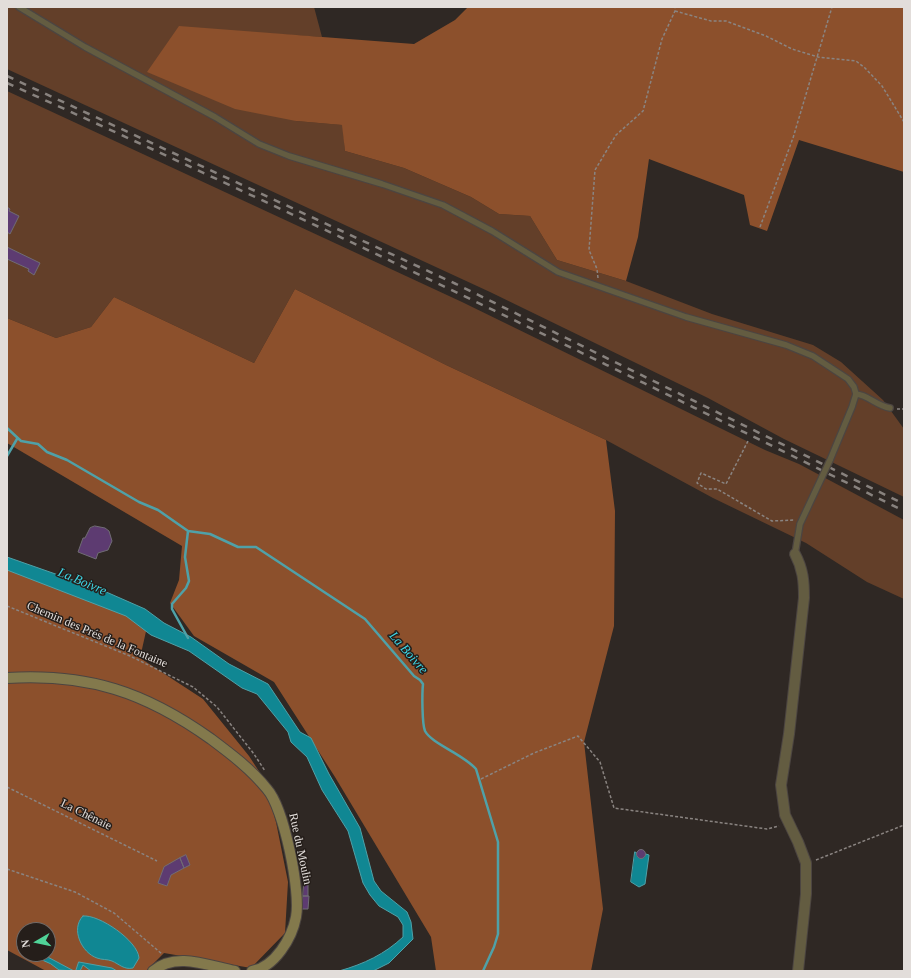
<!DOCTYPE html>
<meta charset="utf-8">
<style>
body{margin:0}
#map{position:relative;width:911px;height:978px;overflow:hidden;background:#2f2824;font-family:"Times New Roman",serif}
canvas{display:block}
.frame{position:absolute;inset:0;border:8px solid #e2ddda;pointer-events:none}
.north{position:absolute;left:16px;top:922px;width:40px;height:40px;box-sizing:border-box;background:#251e1a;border:1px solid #716a67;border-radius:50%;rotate:261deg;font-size:11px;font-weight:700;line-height:16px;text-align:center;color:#e2ddda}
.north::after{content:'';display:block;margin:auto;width:14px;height:18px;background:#50d398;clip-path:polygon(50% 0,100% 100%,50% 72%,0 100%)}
</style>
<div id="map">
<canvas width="911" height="978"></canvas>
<div class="frame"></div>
<div class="north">N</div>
</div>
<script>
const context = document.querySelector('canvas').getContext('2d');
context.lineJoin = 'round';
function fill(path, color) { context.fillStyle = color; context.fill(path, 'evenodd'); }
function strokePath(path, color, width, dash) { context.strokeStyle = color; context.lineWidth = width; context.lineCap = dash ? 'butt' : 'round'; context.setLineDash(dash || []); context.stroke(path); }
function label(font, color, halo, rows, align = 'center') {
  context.font = font + ' "Times New Roman",serif'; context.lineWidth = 3; context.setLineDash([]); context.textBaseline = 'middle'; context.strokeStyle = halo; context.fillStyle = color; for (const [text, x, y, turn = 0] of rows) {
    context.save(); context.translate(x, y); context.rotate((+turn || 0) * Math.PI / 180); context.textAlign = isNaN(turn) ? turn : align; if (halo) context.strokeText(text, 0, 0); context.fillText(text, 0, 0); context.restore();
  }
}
fill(new Path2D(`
 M7,7h307l8,30 -62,-4 36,88 47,4 2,26 59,17 67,29 28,17 31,2 27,44 69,21 86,33 101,31 28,17 42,38 21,29v68l-120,-58 -76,-41 -218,-106 -483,-223z
 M7,91l455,211 303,148 34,14 105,56v79l-37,-17 -61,-39 -93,-45 -107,-58 -160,-75 -151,-76 -41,74 -140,-66 -23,30 -35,11 -49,-20z`), '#633f29');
fill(new Path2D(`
 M468,7h436v165l-105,-32 -32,91 -17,-6 -6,-30 -95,-36 -11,78 -12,44 -69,-21 -27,-44 -31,-2 -28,-17 -67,-29 -59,-17 -3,-26 -46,-4 -61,-12 -88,-37 32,-46 235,18 41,-24z
 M295,289l151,76 160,75 9,71 -1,115 -30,116 19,167 -12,62h-155l-5,-34 -96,-160 -61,-95 -80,-46 -24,-33 9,-23 3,-34 -175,-103v-125l49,20 35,-11 23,-30 140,66z
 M7,560l142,58 -9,40 63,41 46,57 15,23 12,43 12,60 -3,51 -34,35 -87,-15 -18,18h-100l-39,-21zM24,930h24v24h-24z`), '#8c502c');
const water = new Path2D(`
 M7,557l97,34 41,18 19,14 27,14 38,27 39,20 32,48 11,6 18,36 31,54 14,53 7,10 26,21 4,10 2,17 -24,24 -16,8h-34c25,-7 46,-17 64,-34v-12l-5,-8 -19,-11 -9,-11 -7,-12 -15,-52 -26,-41 -15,-33 -16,-15 -3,-10 -31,-38 -15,-6 -53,-37 -38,-16 -25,-19 -119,-46z
 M635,852l2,1 3,5h3l3,-4 3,1 -4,29 -6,3 -8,-5z
 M83,916c16,-2 55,25 56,42l-6,10c-9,2 -14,-4 -21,-7 -5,-2 -10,-1 -15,-3 -15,-5 -27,-29 -14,-42z
 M29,954h13l32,17 -15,-1 -8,-6z
 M79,962l33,6 5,3h-26l-8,-6 -3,6h-4z`);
fill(water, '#108793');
strokePath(water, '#4fa1a8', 1);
strokePath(new Path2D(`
 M7,428l14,13 17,3 9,8 20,8 72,42 19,8 30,21 22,3 28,13h18l109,72 49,57 6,4 3,4c-1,9 -1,40 2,47 7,13 38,23 51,38l22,73v92l-4,13 -11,24
 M7,456l10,-17
 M188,638l-16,-29v-5l14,-16 3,-7 -4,-24 3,-26`), '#4fa1a8', 2.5);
const building = new Path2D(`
 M7,207l3,2 -1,2 10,5 -9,18 -3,-2z
 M7,247l33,16 -6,12 -6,-4 1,-2 -22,-10z
 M95,526l10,2 4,3 3,10 -4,9 -10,3 -2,6 -18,-7 5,-14h2l5,-10z
 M636.5 854a4.5 4.5 0 1 1 9 0a4.5 4.5 0 1 1-9 0Z
 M186,855l4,10 -6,3 -4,-10z
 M180,858l4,10 -13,7 -4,11 -9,-3 6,-16z
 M304,884h4v12h-5z
 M303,896h6l-1,13h-6z`);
fill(building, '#5d3b71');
strokePath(building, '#706c74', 1);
const lane = new Path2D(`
 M19,7l66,40 130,70 44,27 30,12 93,28 61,21 49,26 66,41 128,45 100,28 27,11 35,23 6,8 2,7 -4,13 -22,53
 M856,394c12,1 21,12 34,14
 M795,554l5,-30 22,-47`);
const street = new Path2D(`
 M795,554c8,15 9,27 9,44l-15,136 -8,51 4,30 13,27 8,21v31l-8,77`);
const secondary = new Path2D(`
 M7,678c81,-5 138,14 204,61 20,15 40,30 56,50 17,19 34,103 29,128 -4,21 -21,50 -44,54
 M153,971c23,-20 56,-5 82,0`);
strokePath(lane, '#4c4541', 8);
strokePath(street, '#4c4541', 12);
strokePath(secondary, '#4c4541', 12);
strokePath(new Path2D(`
 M903,7l1,1
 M675,11l36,10h15l40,15 26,13 26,8 38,4 9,7 17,18 22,36
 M760,227l33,-89 39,-131
 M598,278l-1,-9 -8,-19 6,-80 21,-35 27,-24 19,-72 13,-28v-4
 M897,409h7
 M748,441l-22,43 -25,-11 -4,10 9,6h11l55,32 22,-1
 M7,606l123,50 63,31 24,20 37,47 11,17
 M481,779l53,-26 44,-17 22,26 14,46 153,21 12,-3
 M7,787l150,74
 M816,860l88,-35
 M7,869l68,23 39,21 48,41`), '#8a8481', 1.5, [3, 2]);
strokePath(lane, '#635c41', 5.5);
strokePath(street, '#635c41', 10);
strokePath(secondary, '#83794c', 10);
strokePath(new Path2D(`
 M7,76l449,208 448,220
 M7,83c302,136 600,281 897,428`), '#88827e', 2.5, [7, 7]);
const laneBridge = new Path2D(`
 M822,477l8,-17`);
strokePath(laneBridge, '#4c4541', 8, []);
strokePath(laneBridge, '#635c41', 5.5);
label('12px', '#e2ddda', '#251e1a', [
 ["Chemin des Prés de la Fontaine",97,635,23],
 ["La Chênaie",86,815,26],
 ["Rue du Moulin",300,849,78]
]);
label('italic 13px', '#3ed7e7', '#251e1a', [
 ["La Boivre",82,582,23],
 ["La Boivre",408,653,49]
]);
</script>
